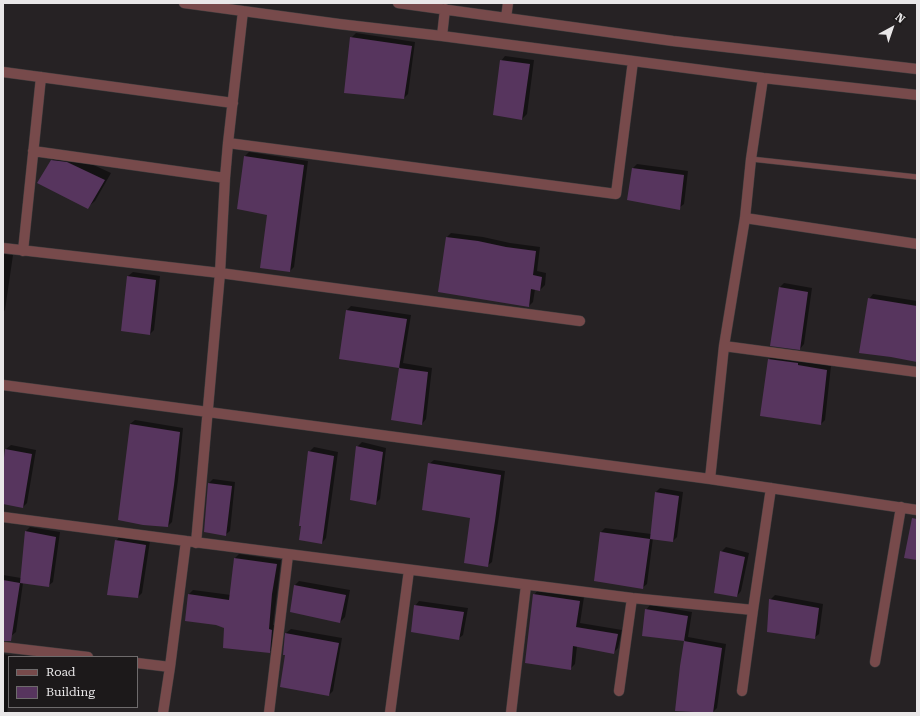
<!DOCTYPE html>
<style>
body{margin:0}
#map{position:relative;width:920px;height:716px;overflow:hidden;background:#262224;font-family:"Roboto Serif",serif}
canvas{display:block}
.frame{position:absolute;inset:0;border:4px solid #e9e7e8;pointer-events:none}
.legend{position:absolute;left:8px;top:656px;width:130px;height:52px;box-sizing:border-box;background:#1c191a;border:1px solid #6e6b6c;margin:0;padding:5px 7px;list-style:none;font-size:12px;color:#e9e7e8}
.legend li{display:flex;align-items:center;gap:8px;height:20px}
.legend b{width:20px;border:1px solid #6e6b6c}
.north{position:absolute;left:872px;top:8px;width:40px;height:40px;-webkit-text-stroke:3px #1c191a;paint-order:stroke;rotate:40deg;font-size:11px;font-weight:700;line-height:16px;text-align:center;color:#e9e7e8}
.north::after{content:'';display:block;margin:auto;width:14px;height:18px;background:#e9e7e8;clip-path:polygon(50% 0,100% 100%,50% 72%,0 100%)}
</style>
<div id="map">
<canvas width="920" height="716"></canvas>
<div class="frame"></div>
<ul class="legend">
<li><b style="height:5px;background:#774a4b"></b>Road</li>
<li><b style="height:11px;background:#57355e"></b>Building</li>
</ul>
<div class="north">N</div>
</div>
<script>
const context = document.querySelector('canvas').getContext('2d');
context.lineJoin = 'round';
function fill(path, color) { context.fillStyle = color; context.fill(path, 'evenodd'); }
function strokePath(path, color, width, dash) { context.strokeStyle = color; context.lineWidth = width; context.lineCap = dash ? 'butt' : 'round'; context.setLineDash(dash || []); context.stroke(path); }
fill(new Path2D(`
 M356,33l59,9 -7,52 -4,4 -53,-60z
 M505,56l29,4 -7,54 -5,5 -21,-58z
 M249,152l59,9 -14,106 -4,4 -21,-56 -24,-59z
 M58,154l16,2 37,17 -16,28 -7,6 -37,-46z
 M637,164l51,7 -4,33 -5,4 -46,-40z
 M451,233l32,4 27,6 30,4 -3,24 9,2 -1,12 -5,5 -5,-1 -2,13 -4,4 -82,-69z
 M3,254l10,1 -8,55 -2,2z
 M133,272l27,4 -6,54 -4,4 -28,-4 6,-54z
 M784,283l28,5 -8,56 -4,5 -20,-62z
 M873,294l44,7v59l-48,-61z
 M351,306l60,9 -8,48 29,5 -6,51 -4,5 -30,-5 8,-52 -60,-9 7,-48z
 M774,355l57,11 -6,54 -4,4 -60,-8 8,-57z
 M135,420l48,8 -5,52 -6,42 -4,4 -38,-102z
 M362,442l24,6 -6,51 -4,4 -19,-56z
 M11,445l25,5 -9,53 -4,4 -20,-4v-29l3,-25z
 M314,447l24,5 -12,86 -4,5 -20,-18 7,-73z
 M434,460l71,11 -6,45 -7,46 -5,4 -16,-49 -42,-53z
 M213,479l22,3 -5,49 -5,4 -16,-52z
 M660,488l23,4 -6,45 -4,4 -20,-3 -6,46 -5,4 -41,-56 4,-4 46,6 5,-42z
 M30,527l30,5 -7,50 -5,4 -25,-3 -7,49 -5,4 -8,-1v-60l18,3 5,-47z
 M120,536l30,5 -8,52 -4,4 -22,-56z
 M726,547l23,6 -8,38 -4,5 -16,-44z
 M239,554l42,6 -8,65 3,1 -2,22 -5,4 -44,-24 -9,-4 -30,-4 3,-26 4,-4 38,5 3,-36z
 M299,581l51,9 -5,27 -5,5 -45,-37z
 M538,590l46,7 -4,26 42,7 -4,18 -5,5 -36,-7 -2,18 -5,5 -36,-74z
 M775,595l48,9 -4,30 -5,4 -44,-38z
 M419,601l49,7 -5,27 -5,4 -43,-33z
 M650,605l42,7 -4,25 38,7 -9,64 -4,4 -32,-46 4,-26 -42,-5 3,-25z
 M291,629l51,9 -9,53 -4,4 -43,-41h-2l2,-21z
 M3,654l11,2v1h-5v40l-2,16h-4z`), '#0007');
fill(new Path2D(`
 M350,37l62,9 -8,53 -60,-6z
 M500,60l30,4 -8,56 -29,-5z
 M244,156l60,9 -14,107 -30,-4 7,-53 -30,-6z
 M51,160l16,2 38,18 -17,29 -51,-26z
 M632,168l52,7 -4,35 -53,-10z
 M446,237l32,4 28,6 30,4 -3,24 9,2 -2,14 -9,-2 -2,18 -91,-15z
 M127,276l29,4 -6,55 -29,-4z
 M779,287l29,5 -8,58 -30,-4z
 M868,298l49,8v56l-26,-5 -32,-4z
 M346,310l61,9 -8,49 -60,-9z
 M768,359l30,4v2l29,5 -6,55 -61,-9z
 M399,368l29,4 -6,53 -31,-5z
 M130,424l50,8 -6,53 -6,42 -25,-2 -25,-5z
 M356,446l27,6 -7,53 -26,-5z
 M5,449l27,5 -9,54 -20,-4v-38z
 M308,451l26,5 -12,88 -23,-4 2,-14h-2z
 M428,463l73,12 -6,46 -7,46 -24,-4 6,-45 -48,-8z
 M208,483l24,3 -6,50 -22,-4z
 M655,492l24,4 -6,46 -23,-3z
 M912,518l5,1v41l-13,-2z
 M25,531l31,6 -7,50 -29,-4z
 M600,532l50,7 -7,50 -49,-8z
 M115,540l31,5 -8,53 -31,-3z
 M720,551l25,6 -8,40 -23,-4z
 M234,558l43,6 -5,30 -3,35 3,1 -2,23 -47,-5 1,-20 -8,-3 -31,-4 3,-27 41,6z
 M3,580l17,3 -9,58h-8z
 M294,585l52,10 -6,28 -50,-11z
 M533,594l47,7 -4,26 42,7 -4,20 -41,-8 -2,24 -46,-7z
 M769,599l50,9 -4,31 -48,-7z
 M414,605l50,7 -5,28 -48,-8z
 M645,609l43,7 -4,25 -42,-5z
 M285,633l54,10 -10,53 -49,-9 5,-32h-2z
 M684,641l38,7 -9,65 -38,-2 5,-45z`), '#57355e');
const lane = new Path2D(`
 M751,159l166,18`);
const street = new Path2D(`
 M184,3l155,21 103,12 321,42 154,17
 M398,3l275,38 244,28
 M506,18l2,-15
 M442,36l3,-27
 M3,72l230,31
 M228,143l388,51 17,-133
 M33,151l192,27
 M745,218l172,26
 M3,248l217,25 360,48
 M23,251l18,-174
 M724,346l193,26
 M3,385l205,27 502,67 207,31
 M710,479l14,-133 21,-128 6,-59 12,-81
 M3,517l183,24 -16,126 -33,-4
 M186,541l446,57 121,12 18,-122
 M196,543l24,-270 5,-95 3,-35 15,-132
 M3,647l85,10
 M875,662l26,-155
 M619,691l13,-93
 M742,691l11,-81
 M163,713l7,-46
 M269,713l19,-158
 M390,713l19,-143
 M511,713l15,-128`);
strokePath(lane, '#413e3f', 6);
strokePath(street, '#413e3f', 11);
strokePath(lane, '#774a4b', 5);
strokePath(street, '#774a4b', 10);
</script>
